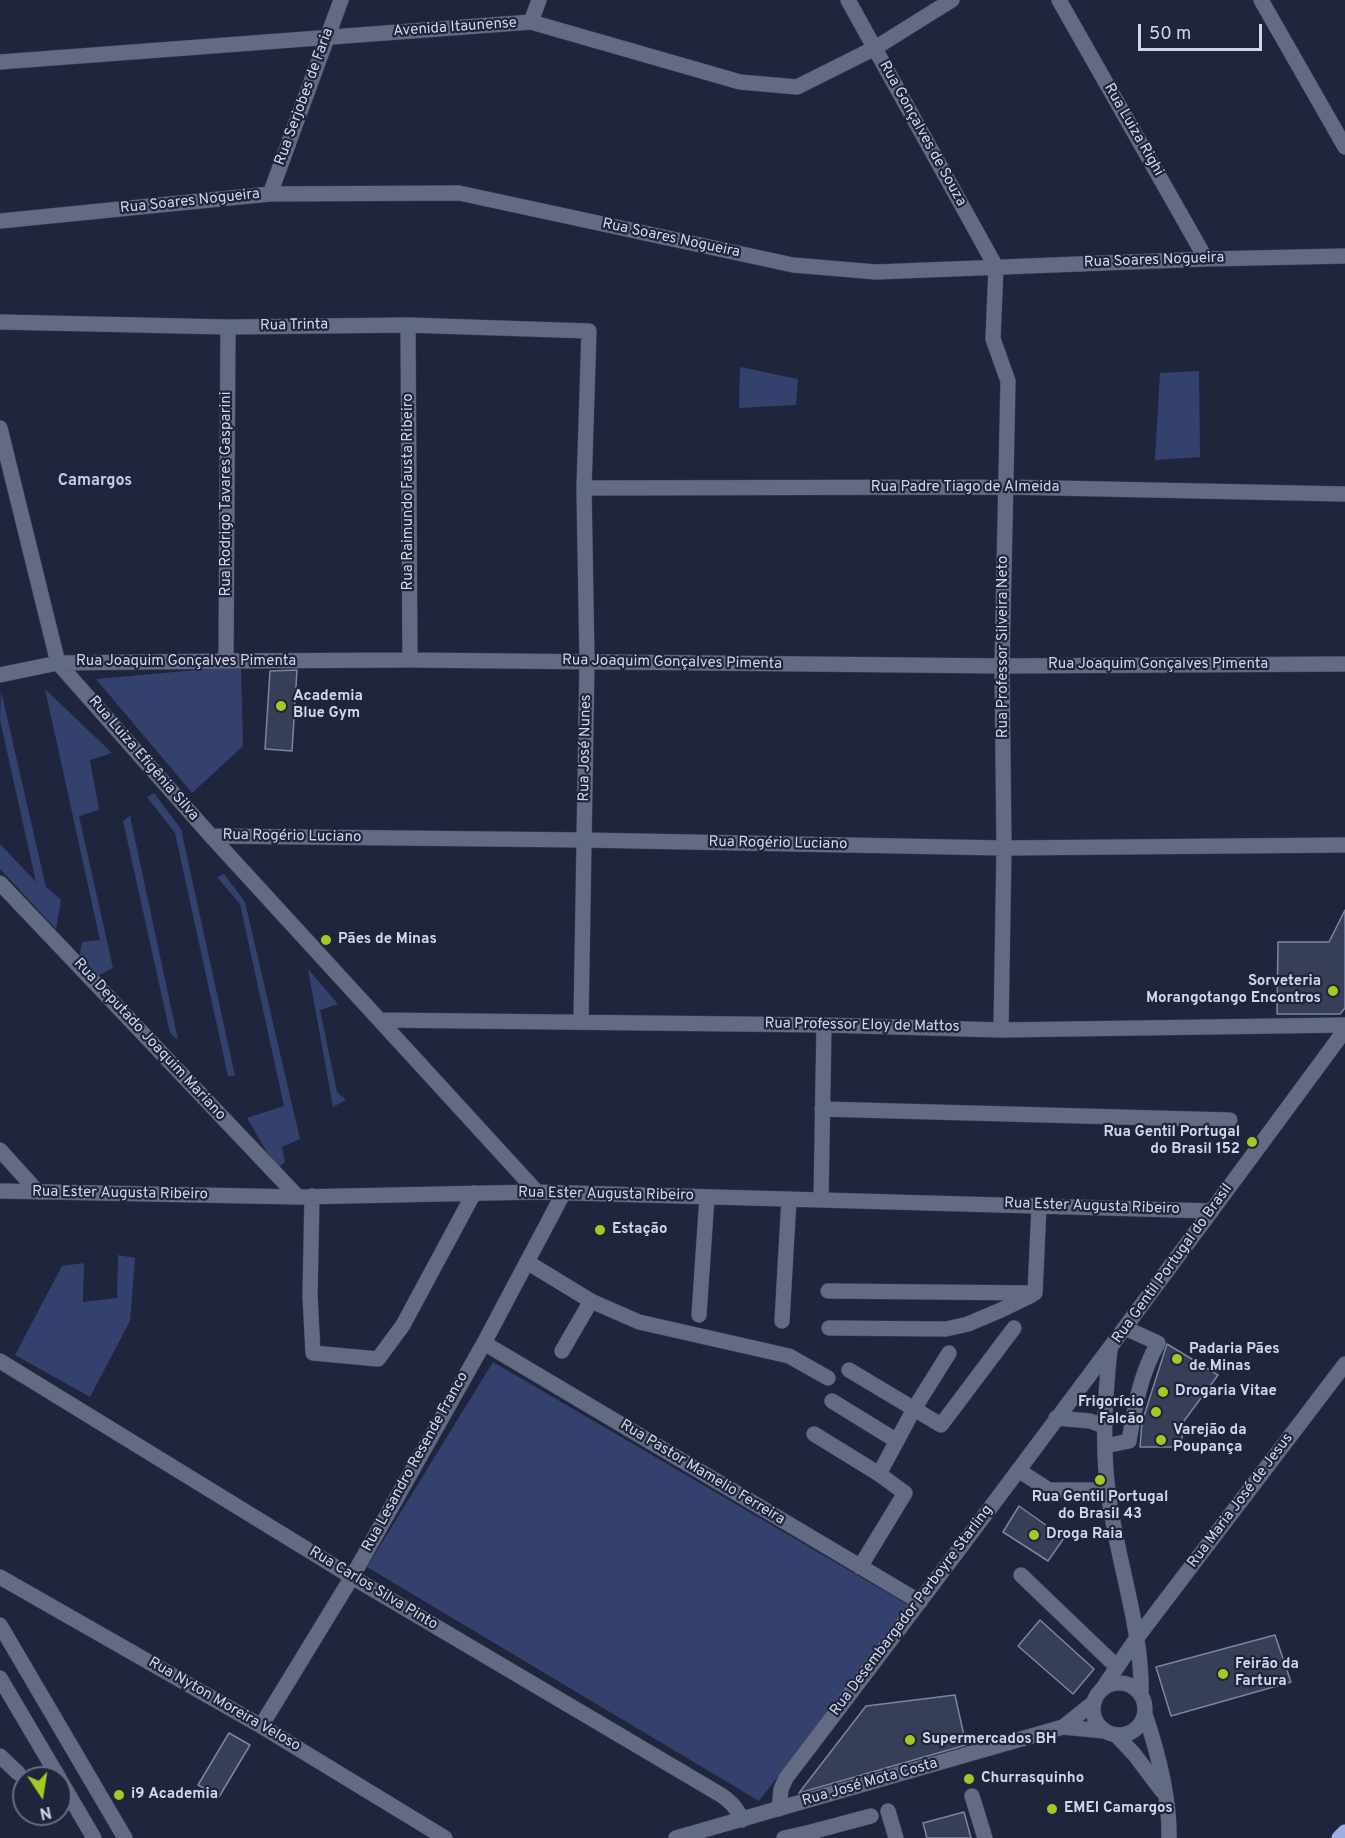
<!DOCTYPE html>
<meta charset="utf-8">
<style>
body{margin:0}
#map{position:relative;width:1345px;height:1838px;overflow:hidden;background:#1f253d;font-family:Overpass,sans-serif}
canvas{display:block}
.north{position:absolute;left:12px;top:1766px;width:60px;height:60px;box-sizing:border-box;background:#1f253d;border:2px solid #676c81;border-radius:50%;rotate:168deg;font-size:16px;font-weight:700;line-height:24px;text-align:center;color:#d2d7e8}
.north::after{content:'';display:block;margin:auto;width:21px;height:27px;background:#a6c820;clip-path:polygon(50% 0,100% 100%,50% 72%,0 100%)}
.scale{position:absolute;left:1138px;top:24px;width:124px;height:27px;box-sizing:border-box;border:3px solid #d2d7e8;border-top:0;padding-left:8px;font-size:18px;line-height:21px;white-space:nowrap;color:#d2d7e8;-webkit-text-stroke:4px #1f253d;paint-order:stroke}
</style>
<div id="map">
<canvas width="1345" height="1838"></canvas>
<div class="north">N</div>
<div class="scale">50 m</div>
</div>
<script>
const context = document.querySelector('canvas').getContext('2d');
context.lineJoin = 'round';
function fill(path, color) { context.fillStyle = color; context.fill(path, 'evenodd'); }
function strokePath(path, color, width, dash) { context.strokeStyle = color; context.lineWidth = width; context.lineCap = dash ? 'butt' : 'round'; context.setLineDash(dash || []); context.stroke(path); }
function label(font, color, halo, rows, align = 'center') {
  context.font = font + ' Overpass,sans-serif'; context.lineWidth = 4.5; context.setLineDash([]); context.textBaseline = 'middle'; context.strokeStyle = halo; context.fillStyle = color; for (const [text, x, y, turn = 0] of rows) {
    context.save(); context.translate(x, y); context.rotate((+turn || 0) * Math.PI / 180); context.textAlign = isNaN(turn) ? turn : align; if (halo) context.strokeText(text, 0, 0); context.fillText(text, 0, 0); context.restore();
  }
}
fill(new Path2D(`
 M740,367l58,12 -2,26 -57,3z
 M1199,371l1,86 -45,3 5,-87z
 M241,666l2,80 -51,47 -96,-114z
 M45,689l67,64 -22,7 9,50 -20,6 34,152 -17,9 -17,-17 3,-18 18,-2z
 M1,691l45,196 15,13 -5,29 -56,-60v-25l36,38 -36,-162z
 M154,793l27,36 54,247h-7l-53,-243 -28,-36z
 M130,816l48,224 -8,-7 -47,-212z
 M224,874l21,28 55,237 -18,8 3,15 -8,7 -30,-51 37,-12 -44,-202 -23,-27z
 M308,969l30,35 -18,6 17,82 9,8 -13,7z
 M118,1255l17,3 -5,63 -40,76 -75,-42 47,-89 22,-3 -1,39 34,-4z
 M493,1362l417,244 -151,195 -392,-234z`), '#35416d');
const building = new Path2D(`
 M297,670l-5,81 -27,-2 5,-78z
 M1345,910v98l-5,6h-63l1,-72h51z
 M1167,1344l51,31 -34,46 -3,26h-41l2,-25z
 M1019,1506l45,32 -16,23 -45,-29z
 M1040,1620l54,49 -21,25 -55,-48z
 M1275,1635l16,47 -120,34 -15,-49z
 M955,1695l11,50 -167,48 67,-87z
 M229,1733l21,12 -31,52 -21,-12z
 M964,1812l7,26h-44l-4,-15z`);
fill(building, '#373e58');
strokePath(building, '#7b84a2', 1.5);
const minor = new Path2D(`
 M848,0l148,267 -3,72 15,42 -6,285 2,182 -3,182
 M1059,0l147,259
 M1261,0l84,147
 M531,22l8,-22
 M0,62l531,-40 209,60 57,5 78,-39 77,-48
 M270,194l71,-194
 M0,221l270,-27 189,-1 334,72 83,7 330,-13 139,-3
 M0,322l228,5 180,-2 181,6 -5,157 3,174 -6,360
 M408,325l2,335
 M0,428l58,235 153,173 326,356
 M584,488l421,-1 340,7
 M226,661l2,-334
 M0,675l58,-12 168,-2 184,-1 592,6 343,-2
 M211,836l373,4 420,8 341,-3
 M0,883l298,314
 M380,1020l444,5 177,5 344,-5
 M822,1109l408,11
 M0,1150l38,42
 M0,1191l298,6 239,-5 675,19
 M312,1196l-2,100 3,57 65,6 25,-34 71,-132
 M821,1200l3,-175
 M527,1262l64,39 48,21 150,34 39,22
 M828,1291l207,2 4,-87
 M699,1315l8,-118
 M782,1321l7,-122
 M829,1328l117,1 22,-5 33,-14 31,-15
 M484,1343l436,259
 M1110,1349c-5,48 -8,95 -2,142 8,66 35,139 33,204
 M562,1351l29,-50
 M0,1361l352,216 369,218c10,7 16,13 21,25
 M849,1370l92,55 73,-97
 M832,1401l65,40
 M1056,1418l34,3 14,5
 M814,1434l65,40
 M1105,1446l24,-5c6,-35 11,-66 29,-98l-33,-15
 M1018,1470l31,20h59
 M860,1567l45,-74 -26,-19 35,-65 35,-56
 M1021,1575l96,92
 M0,1577l261,149 184,112
 M0,1625l125,213
 M0,1678l59,100
 M1093 1709a26 26 0 1 1 52 0a26 26 0 1 1-52 0Z
 M1103,1688l33,-49 209,-275
 M1145,1714c12,36 25,85 24,124
 M261,1726l91,-149 132,-234 79,-149
 M1063,1727l30,-24
 M1116,1735l18,19 28,37
 M0,1756l18,17
 M60,1780l34,58
 M972,1796l13,42
 M779,1809l2,-20 5,-11c189,-248 375,-498 559,-748
 M888,1811l8,27
 M676,1838l387,-111 41,4
 M784,1838l27,-6
 M812,1838l-1,-6 60,-16`);
const major = new Path2D(`
 M1339,1838l6,-6`);
strokePath(minor, '#3c4158', 16);
strokePath(major, '#3c4158', 16);
strokePath(minor, '#636a83', 15);
strokePath(major, '#9eaee1', 15);
for (const [x, y, r, color] of [
 [281,706,6,"#a6c820"],
 [326,940,6,"#a6c820"],
 [1333,991,6,"#a6c820"],
 [1252,1142,6,"#a6c820"],
 [600,1230,6,"#a6c820"],
 [1177,1359,6,"#a6c820"],
 [1163,1392,6,"#a6c820"],
 [1156,1412,6,"#a6c820"],
 [1161,1440,6,"#a6c820"],
 [1100,1480,6,"#a6c820"],
 [1034,1535,6,"#a6c820"],
 [1223,1674,6,"#a6c820"],
 [910,1740,6,"#a6c820"],
 [969,1779,6,"#a6c820"],
 [119,1795,6,"#a6c820"],
 [1052,1809,6,"#a6c820"]
]) { const dot = new Path2D(); dot.arc(x, y, r, 0, 2 * Math.PI); context.fillStyle = color; context.fill(dot); strokePath(dot, '#1f253d', 2); }
label('15px', '#d2d7e8', '#1f253d', [
 ["Avenida Itaunense",455,28,-4],
 ["Rua Serjobes de Faria",305,97,-70],
 ["Rua Luiza Righi",1133,130,60],
 ["Rua Gonçalves de Souza",922,134,61],
 ["Rua Soares Nogueira",190,202,-6],
 ["Rua Soares Nogueira",671,239,12],
 ["Rua Soares Nogueira",1154,261,-2],
 ["Rua Trinta",294,326,-1],
 ["Rua Padre Tiago de Almeida",965,488],
 ["Rua Raimundo Fausta Ribeiro",409,492,-90],
 ["Rua Rodrigo Tavares Gasparini",227,494,-90],
 ["Rua Professor Silveira Neto",1004,647,-90],
 ["Rua Joaquim Gonçalves Pimenta",186,662],
 ["Rua Joaquim Gonçalves Pimenta",672,663,1],
 ["Rua Joaquim Gonçalves Pimenta",1158,665],
 ["Rua José Nunes",586,748,-89],
 ["Rua Luiza Efigênia Silva",143,759,49],
 ["Rua Rogério Luciano",292,837,1],
 ["Rua Rogério Luciano",778,844,1],
 ["Rua Professor Eloy de Mattos",862,1026,1],
 ["Rua Deputado Joaquim Mariano",149,1040,47],
 ["Rua Ester Augusta Ribeiro",120,1194,1],
 ["Rua Ester Augusta Ribeiro",606,1195,1],
 ["Rua Ester Augusta Ribeiro",1092,1207,2],
 ["Rua Gentil Portugal do Brasil",1173,1264,-54],
 ["Rua Lesandro Resende Franco",416,1462,-61],
 ["Rua Pastor Mamelio Ferreira",702,1473,31],
 ["Rua Maria José de Jesus",1241,1501,-53],
 ["Rua Carlos Silva Pinto",373,1589,31],
 ["Rua Desembargador Perboyre Starling",912,1611,-53],
 ["Rua Nyton Moreira Veloso",224,1705,30],
 ["Rua José Mota Costa",870,1783,-16]
]);
label('bold 15px', '#d2d7e8', '#1f253d', [
 ["Academia",293,697],
 ["Blue Gym",293,714],
 ["Pães de Minas",338,940],
 ["Sorveteria",1321,982,"right"],
 ["Morangotango Encontros",1321,999,"right"],
 ["Rua Gentil Portugal",1240,1133,"right"],
 ["do Brasil 152",1240,1150,"right"],
 ["Estação",612,1230],
 ["Padaria Pães",1189,1350],
 ["de Minas",1189,1367],
 ["Drogaria Vitae",1175,1392],
 ["Frigorício",1144,1403,"right"],
 ["Falcão",1144,1420,"right"],
 ["Varejão da",1173,1431],
 ["Poupança",1173,1448],
 ["Rua Gentil Portugal",1100,1498,"center"],
 ["do Brasil 43",1100,1515,"center"],
 ["Droga Raia",1046,1535],
 ["Feirão da",1235,1665],
 ["Fartura",1235,1682],
 ["Supermercados BH",922,1740],
 ["Churrasquinho",981,1779],
 ["i9 Academia",131,1795],
 ["EMEI Camargos",1064,1809]
], 'left');
label('bold 16px', '#c1cbeb', '#1f253d', [
 ["Camargos",95,482]
]);
</script>
